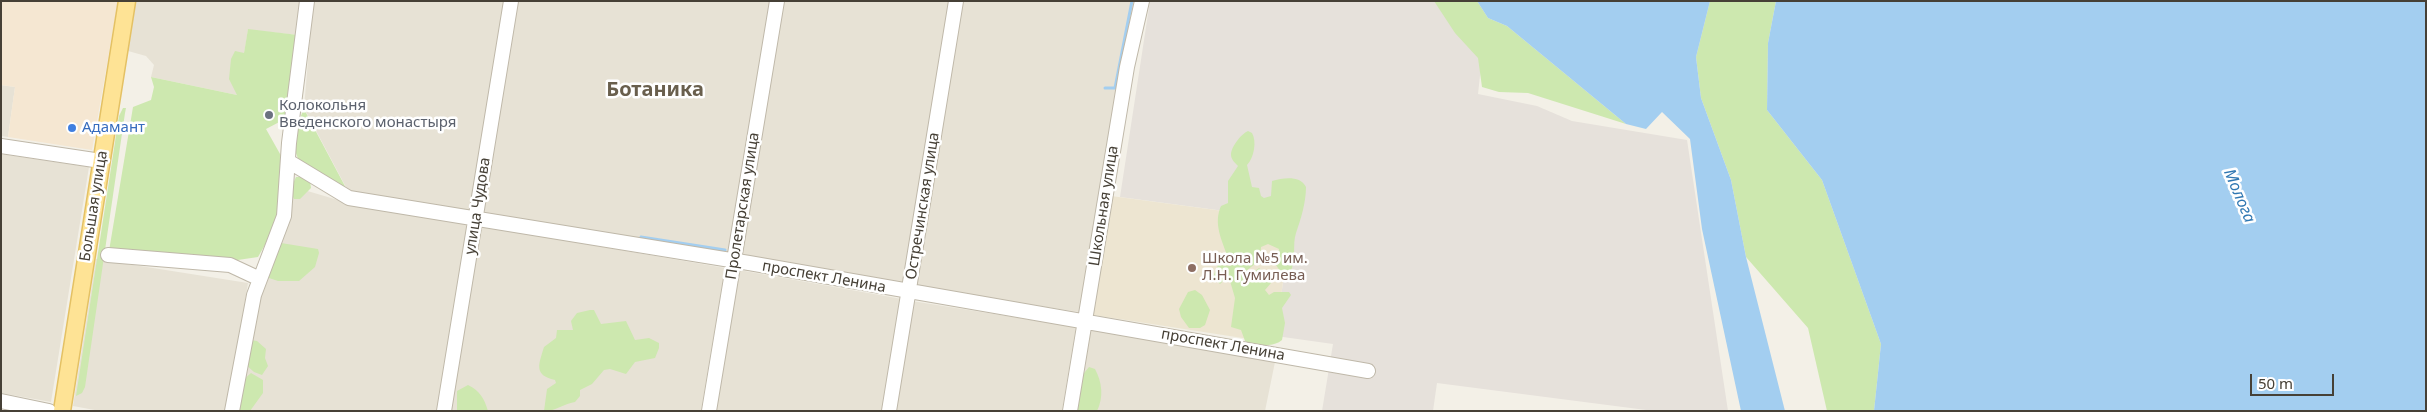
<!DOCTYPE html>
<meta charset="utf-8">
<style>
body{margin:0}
#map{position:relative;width:2427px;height:412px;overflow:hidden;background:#f3f0e7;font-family:"Noto Sans",sans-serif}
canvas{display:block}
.frame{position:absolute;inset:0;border:2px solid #464036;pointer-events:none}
.scale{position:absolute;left:2250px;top:374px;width:84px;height:22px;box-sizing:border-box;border:2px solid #464036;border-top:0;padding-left:6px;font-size:15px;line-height:18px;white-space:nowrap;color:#464036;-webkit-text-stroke:4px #fff;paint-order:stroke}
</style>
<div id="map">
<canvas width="2427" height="412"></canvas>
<div class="frame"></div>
<div class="scale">50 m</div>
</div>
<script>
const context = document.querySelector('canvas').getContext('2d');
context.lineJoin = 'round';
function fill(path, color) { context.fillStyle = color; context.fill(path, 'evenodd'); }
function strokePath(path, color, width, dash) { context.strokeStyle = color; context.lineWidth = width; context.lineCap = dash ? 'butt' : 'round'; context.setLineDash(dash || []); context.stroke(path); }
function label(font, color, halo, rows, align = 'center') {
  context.font = font + ' "Noto Sans",sans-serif'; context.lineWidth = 5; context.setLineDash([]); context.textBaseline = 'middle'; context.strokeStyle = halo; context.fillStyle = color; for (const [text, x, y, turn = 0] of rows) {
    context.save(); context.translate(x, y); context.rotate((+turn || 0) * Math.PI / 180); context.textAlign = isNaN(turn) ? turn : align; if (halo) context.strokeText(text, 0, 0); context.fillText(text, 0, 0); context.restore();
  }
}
fill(new Path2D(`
 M136,1h165l-3,34 -50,-5 -11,65 -86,-18 3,-12 -8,-9 -18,-5z
 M313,1h193l-35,211 -122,-19 -45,-85z
 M518,1h253l-41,254 -247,-40z
 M784,1h168l-47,283 -163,-27z
 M963,1h172l-56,311 -164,-25z
 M1,85l14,2 -7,50 -7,-1z
 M1,154l88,13 -38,235 -50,-9z
 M294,187l54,16 122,21 -31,187h-202l21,-111 32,-81z
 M481,226l244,42 -24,143h-251z
 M96,259l152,24 -21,128h-127l-27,-5z
 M739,270l163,29 -19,112h-167z
 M912,301l164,26 -14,84h-168z
 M1091,330l184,32 -10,49h-187z`), '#e7e2d5');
fill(new Path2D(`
 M1,1h117l-26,149 -84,-13 7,-50 -14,-2z`), '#f5e7d2');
fill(new Path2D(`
 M1150,1h295l37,56 -4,37 59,12 35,15 115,19 41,271h-74l-217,-28 -4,28h-111l11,-67 -57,-8 15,-116 -171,-23z`), '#e6e1db');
fill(new Path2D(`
 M1111,196l180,24 -16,123 -182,-28z`), '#ede5d1');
fill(new Path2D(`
 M1434,1h43l11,17 19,8 119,98 -98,-31 -29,-1 -17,-5 -4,-29 -23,-25z
 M1710,1h66l-8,42 -1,67 55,70 59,164 -7,67h-47l-19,-83 -62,-71 -15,-77 -30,-82 -5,-41z
 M248,29l50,6 -11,83 -21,11 18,32 -1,37 -8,29 -17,30 -27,4 -122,-10 24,-144 18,-7 3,-13 -3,-10 86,18 -8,-16 2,-20 4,-8 9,2z
 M123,108h3l-1,5 -40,274 -3,6 -6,3 43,-280z
 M304,109l43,81 -46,-27c-12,-17 -5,-37 3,-54z
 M1248,131l4,2c5,8 2,25 -5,32l5,22 7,1 2,8 3,2 7,-2 1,-15c11,-3 28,-6 34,6 0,15 -5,32 -10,46 -4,12 1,25 -6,40l-10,-2 -4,-6 3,-16 -11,-5 -7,3 -1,13 -14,11 6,2 7,-5 9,7 3,8 -6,7 4,5 5,-3h15l2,3 -9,13 3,15 -3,17c-8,7 -18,4 -28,6l-9,-5 -4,-11 -10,-3 4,-29 -5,-17 -5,-2 -5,5 -7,-7 5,-12 13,1 1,-5 -4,-3c-6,-18 -15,-34 -7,-52l7,-3v-22l10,-15c-3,-3 -7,-7 -7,-11 0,-8 10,-21 17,-24z
 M296,177h7l7,4 1,7 -11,11h-6l-4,-9z
 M281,243l37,6 1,4 -4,14 -16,14h-21l-12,-4z
 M1195,290l7,5 8,15 -5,15 -5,3h-11l-8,-11 -2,-8 9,-17z
 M590,310h4l7,14 25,-3 9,19 14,-2 10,5v5l-4,10 -20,4 -9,12 -16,-5 -6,1 -12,14 -12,6v6l-5,6c-12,2 -19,9 -31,9l3,-22 9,-6 -1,-3c-22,-5 -16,-16 -11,-33l12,-9 1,-8h16l-2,-9 6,-8z
 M251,340l6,1 9,8 -1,9 3,8 -6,9 -8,-3 -9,-8z
 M1089,367l6,2c7,13 9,28 2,42h-23l6,-33z
 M251,373l12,7v13l-13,18h-11l3,-30z
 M468,385c12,6 16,13 20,26h-31v-20z`), '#cde8af');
fill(new Path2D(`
 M1477,1h233l-14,56 5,41 30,82 15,77 39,154h-44l-39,-182 -12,-90 -28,-27 -16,17 -20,-5 -119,-98 -19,-8z
 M1776,1h650v410h-552l7,-67 -59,-164 -55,-70 1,-67z`), '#a3cef0');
strokePath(new Path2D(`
 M1105,88h10l17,-87
 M641,237l84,13`), '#a3cef0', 3);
const minor = new Path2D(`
 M1,146l100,15
 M288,161l61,37 400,65 619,108
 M108,255l122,10 30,14
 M1,401l48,10
 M232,411l22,-116 30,-79 5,-73 18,-142
 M444,411l67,-410
 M709,411l68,-410
 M889,411l67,-410
 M1070,411l57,-344 15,-66`);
const major = new Path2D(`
 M62,411l65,-410`);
strokePath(minor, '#bfb8a9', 16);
strokePath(major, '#e4c164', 19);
strokePath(minor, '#fff', 14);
strokePath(major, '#fee395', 16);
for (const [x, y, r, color] of [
 [269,115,5,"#6b7280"],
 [72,128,5,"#3f7fe0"],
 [1192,268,5,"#8d6e63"]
]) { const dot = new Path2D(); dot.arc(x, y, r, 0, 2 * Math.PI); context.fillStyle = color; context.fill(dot); strokePath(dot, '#fff', 2); }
label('15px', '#5b616d', '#fff', [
 ["Колокольня",279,106],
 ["Введенского монастыря",279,123]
], 'left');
label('15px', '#366cbe', '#fff', [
 ["Адамант",82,128]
], 'left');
label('15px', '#464036', '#fff', [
 ["Большая улица",94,206,-81],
 ["улица Чудова",478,206,-81],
 ["Пролетарская улица",743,206,-81],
 ["Остречинская улица",923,206,-81],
 ["Школьная улица",1104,206,-81],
 ["проспект Ленина",824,277,10],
 ["проспект Ленина",1223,345,10]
]);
label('15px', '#785e54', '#fff', [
 ["Школа №5 им.",1202,259],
 ["Л.Н. Гумилева",1202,276]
], 'left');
label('italic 16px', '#2f77b2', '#fff', [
 ["Молога",2239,196,67]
]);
label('bold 20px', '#695f4d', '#fff', [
 ["Ботаника",655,90]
]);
</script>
